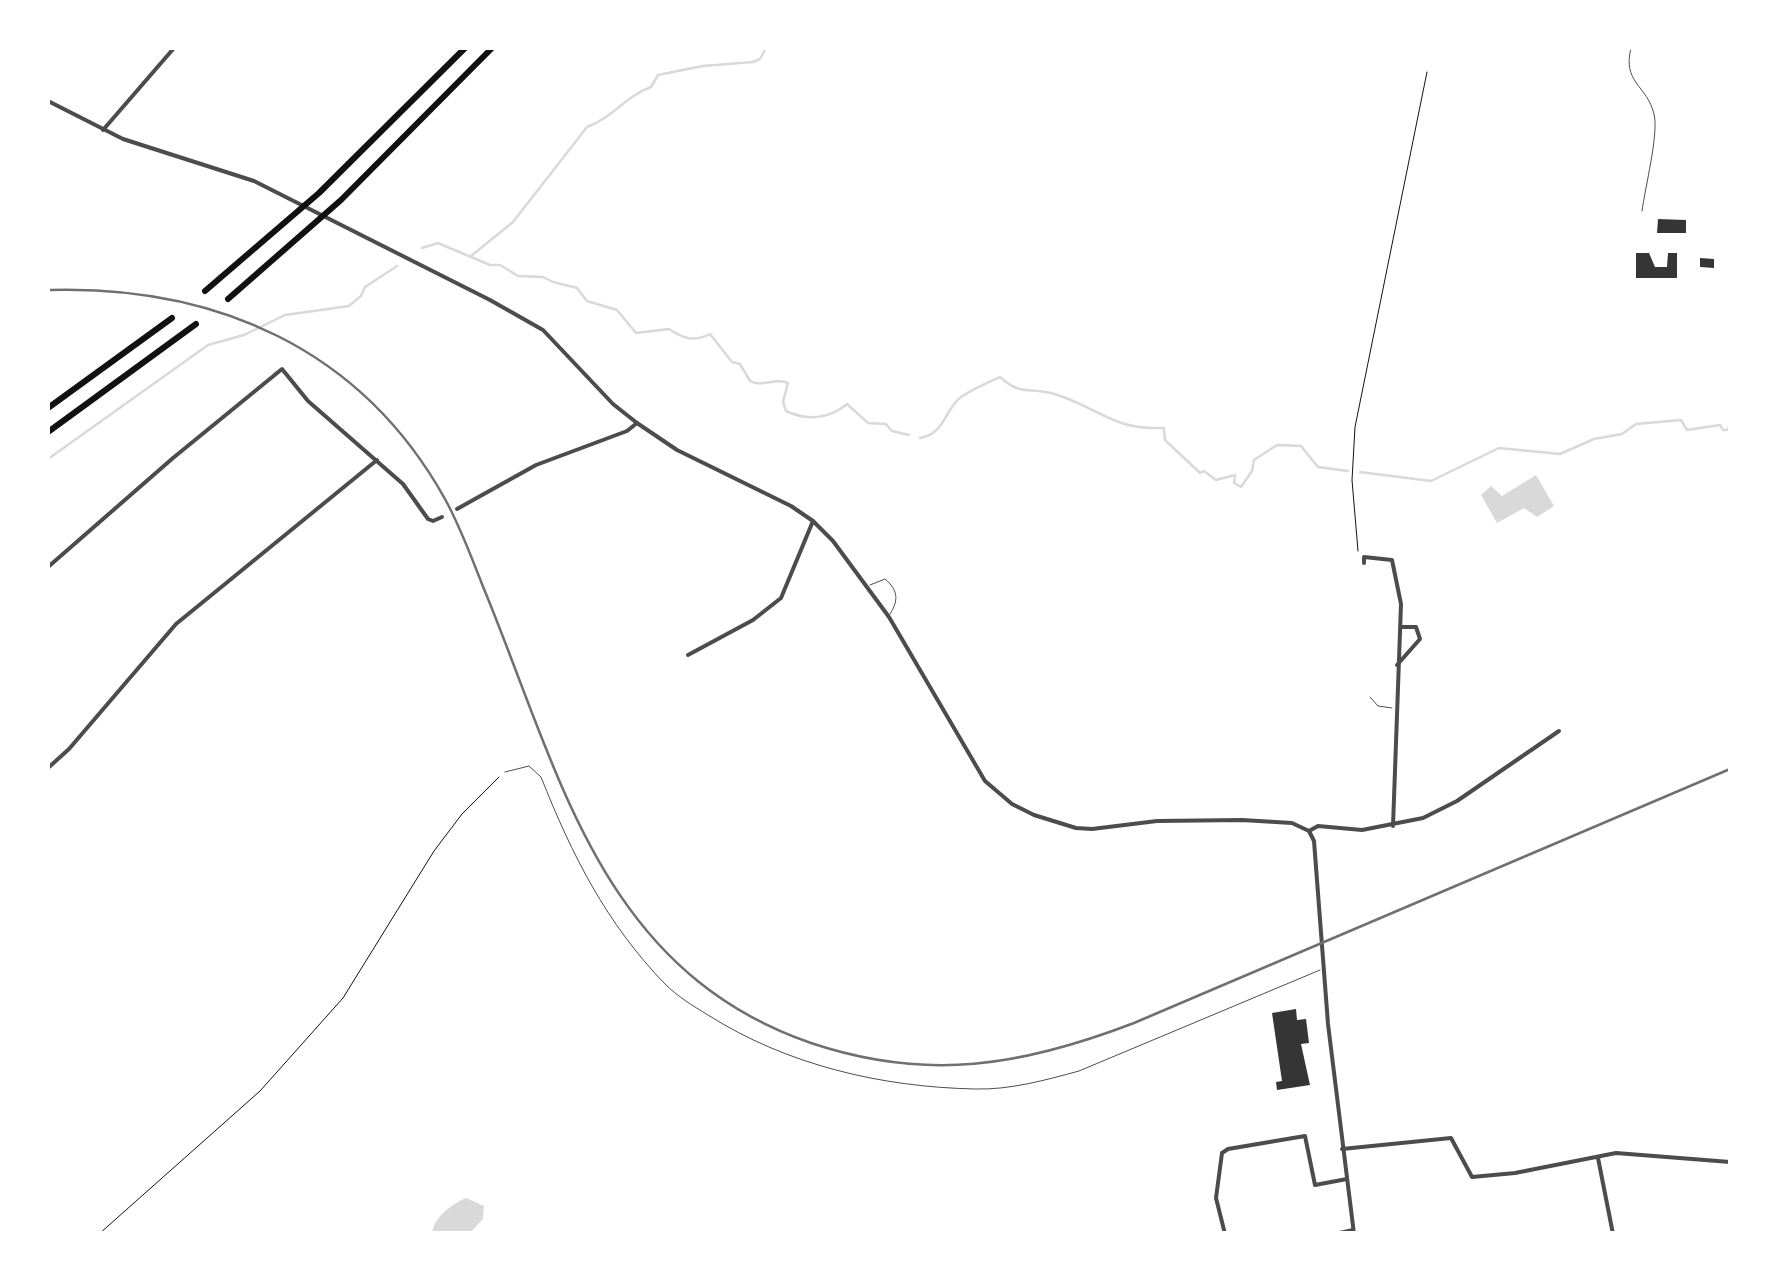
<!DOCTYPE html>
<style>
body{margin:0}
#map{position:relative;width:1778px;height:1281px;overflow:hidden;background:#fff;font-family:"DM Sans",sans-serif}
canvas{display:block}
.frame{position:absolute;inset:0;border:50px solid #fff;pointer-events:none}
</style>
<div id="map">
<canvas width="1778" height="1281"></canvas>
<div class="frame"></div>
</div>
<script>
const context = document.querySelector('canvas').getContext('2d');
context.lineJoin = 'round';
function fill(path, color) { context.fillStyle = color; context.fill(path, 'evenodd'); }
function strokePath(path, color, width, dash) { context.strokeStyle = color; context.lineWidth = width; context.lineCap = dash ? 'butt' : 'round'; context.setLineDash(dash || []); context.stroke(path); }
fill(new Path2D(`
 M1536,475l18,31 -17,11 -13,-9 -27,15 -16,-28 10,-9 11,10z
 M466,1198l18,8 -1,13 -13,14h-38c3,-17 19,-28 34,-35z`), '#d9d9d9');
strokePath(new Path2D(`
 M422,248l16,-5 52,22h10l18,11 25,1 10,5 24,6 10,13 30,9 19,23 33,-4c15,10 25,13 41,5l22,28 8,2 10,17c13,7 25,-4 38,2l-5,19 3,9c21,10 43,8 61,-7l21,19 18,1 6,7 17,4
 M471,256l42,-34 74,-95c25,-9 39,-31 64,-40l7,-12 45,-9 50,-4 7,-3 6,-11
 M920,438c25,-4 24,-28 41,-41 12,-8 26,-14 39,-20 21,19 27,10 51,16 47,13 58,37 113,35l1,12 35,33 4,-2 12,9 19,-5 -1,8 7,4 11,-16 2,-11 23,-15 24,1 17,21 30,4
 M48,459l160,-114 36,-10 41,-20 64,-9 12,-10 4,-9 32,-21
 M1360,472l71,9 68,-33 61,6 34,-15 28,-5 14,-10 45,-4 6,10 33,-5 3,5h5l2,-8`), '#d9d9d9', 2.5);
fill(new Path2D(`
 M1658,219l28,1v13h-29z
 M1636,253h13l6,14h12l1,-14h9v25h-41z
 M1700,258l14,1v9l-14,-1z
 M1296,1009l1,11 9,-1 3,24 -8,1 9,41 -33,5 -1,-8 6,-1 -10,-68z`), '#353535');
strokePath(new Path2D(`
 M1358,551l-6,-71 3,-53 72,-355
 M99,1234l161,-143 83,-93 91,-147 28,-37 37,-37`), '#111', 1);
strokePath(new Path2D(`
 M1631,48c-9,35 16,37 23,66 5,19 -9,74 -12,97
 M870,585l15,-6c13,11 14,21 5,35
 M1370,697l8,9 14,2
 M505,772l24,-6 12,11c31,78 65,146 124,207 12,12 28,22 43,31 79,50 173,72 267,74 35,1 71,-9 104,-18l241,-101`), '#4c4c4c', 1);
strokePath(new Path2D(`
 M103,130l71,-82
 M457,509l79,-44 91,-34 10,-8
 M1364,563v-6l28,3 9,44 -8,222
 M48,567l125,-109 109,-89 26,32 95,83 25,35 5,2 9,-4
 M688,655l65,-35 28,-22 32,-77
 M1397,665l23,-26 -4,-12h-16
 M48,768l21,-19 107,-125 201,-164
 M1309,831l9,-5 44,4 61,-12 34,-17 102,-70
 M1342,1149l109,-11 21,39 43,-4 101,-20 114,9
 M1598,1158l15,76
 M1225,1234l-9,-36 6,-45 6,-4 77,-13 10,49 32,-6
 M1335,1234l18,-4`), '#4c4c4c', 4);
strokePath(new Path2D(`
 M48,101l75,38 131,42 236,119 53,30 70,74 24,19 40,27 114,56 22,15 20,20 56,76 96,164 27,23 22,11 42,13 16,1 65,-8 85,-1 50,3 17,8 5,10 14,183 26,210`), '#4c4c4c', 4);
strokePath(new Path2D(`
 M205,291l114,-98 146,-145
 M228,299l113,-99 151,-152
 M48,408l124,-90
 M48,432l148,-108`), '#111', 6);
strokePath(new Path2D(`
 M48,290c167,-5 313,58 397,209 16,29 27,60 39,90 76,184 116,381 327,454 116,39 211,23 323,-20l596,-254`), '#707070', 2.5);
</script>
